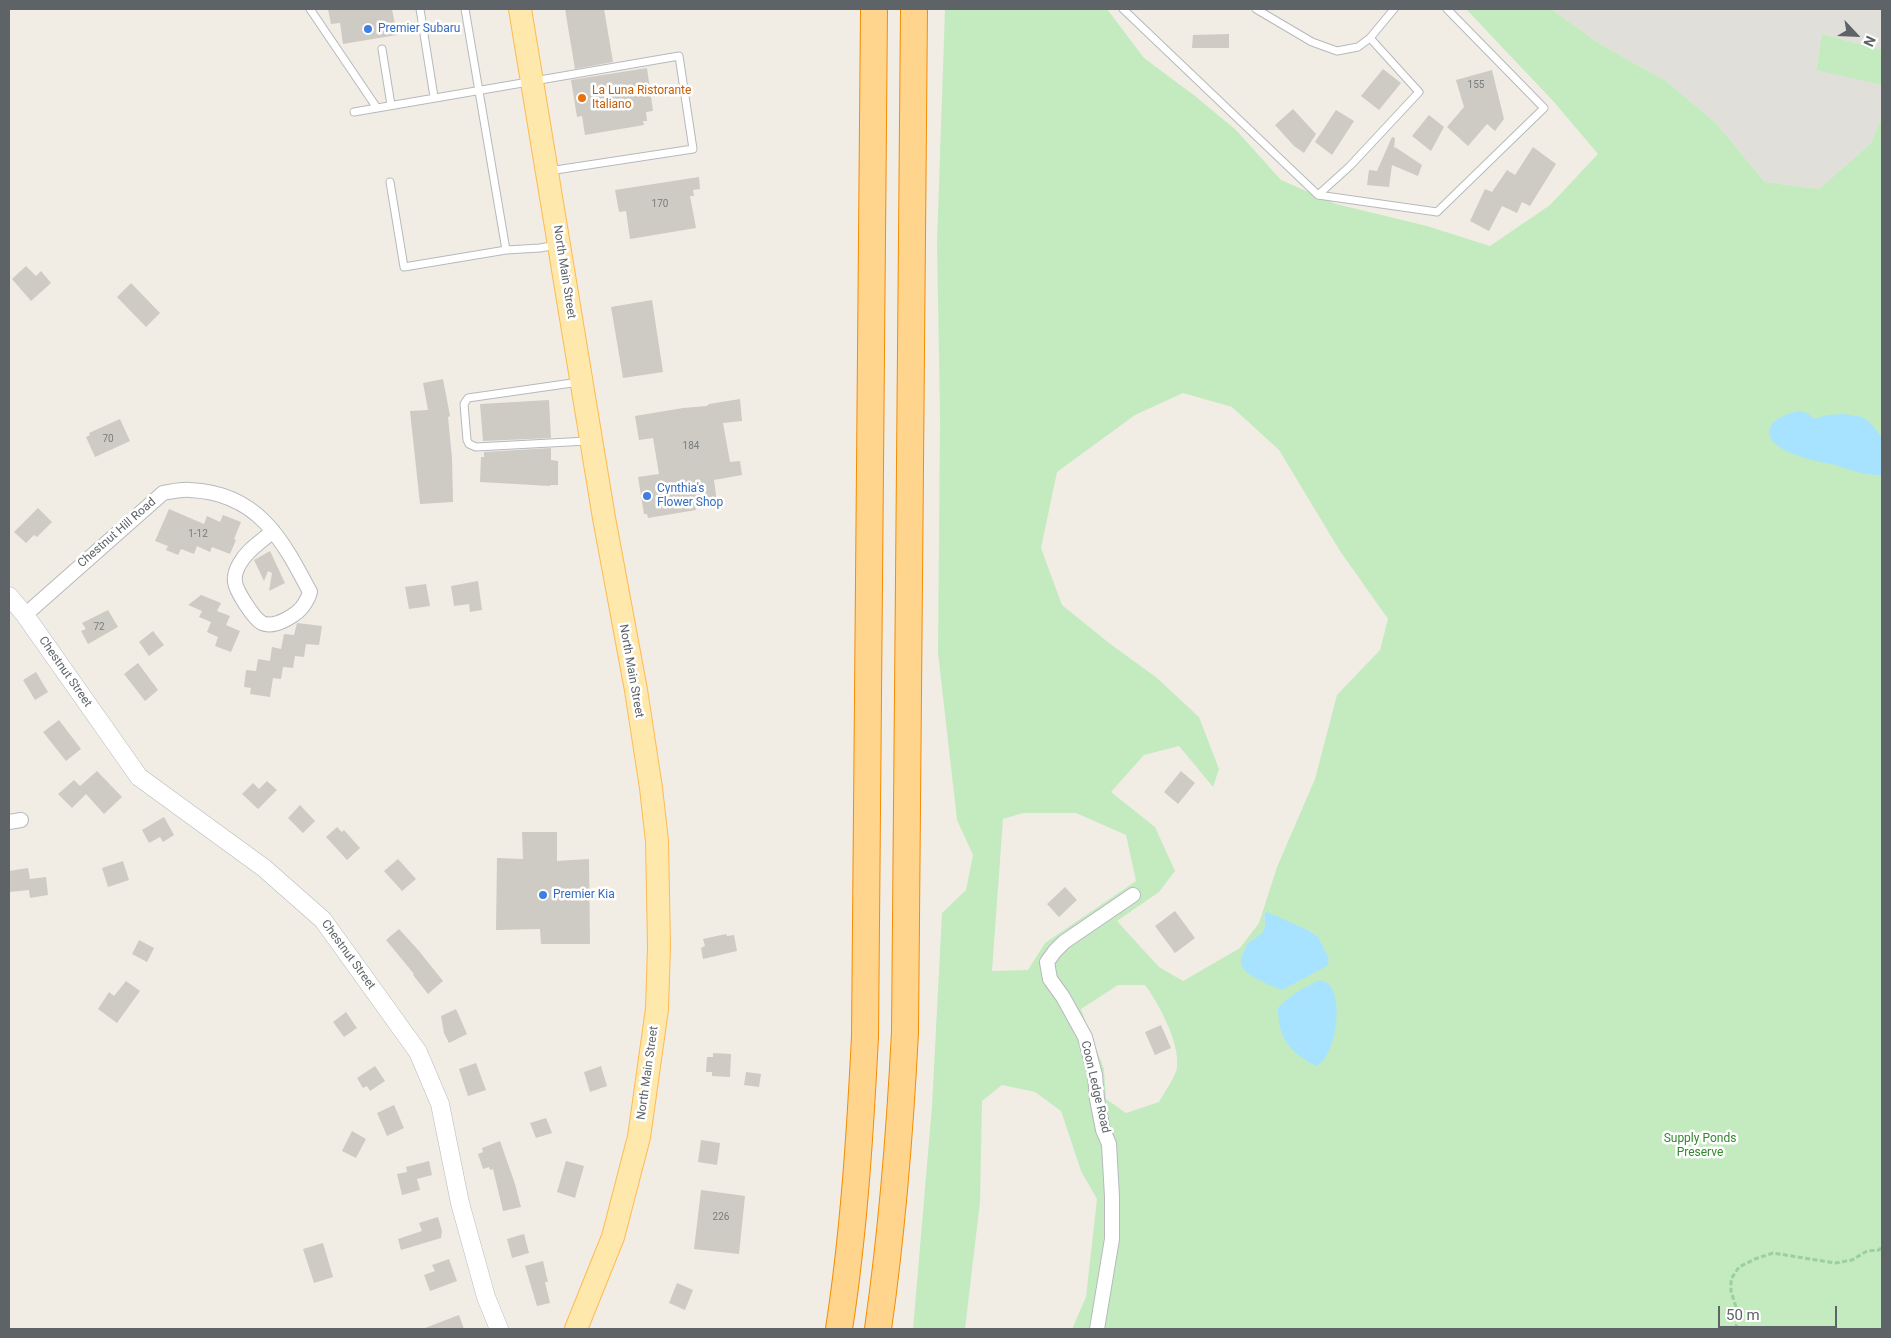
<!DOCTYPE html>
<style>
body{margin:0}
#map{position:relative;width:1891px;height:1338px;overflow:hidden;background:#f1ede5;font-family:Roboto,sans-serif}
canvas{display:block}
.frame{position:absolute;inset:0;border:10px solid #5d6367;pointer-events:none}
.north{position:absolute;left:1831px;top:10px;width:50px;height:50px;-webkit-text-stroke:4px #fff;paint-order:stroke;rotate:115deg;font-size:14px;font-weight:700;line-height:20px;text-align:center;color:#5d6367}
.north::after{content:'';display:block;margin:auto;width:18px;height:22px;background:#5d6367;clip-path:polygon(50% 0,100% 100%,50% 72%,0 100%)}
.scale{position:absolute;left:1718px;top:1306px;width:119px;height:22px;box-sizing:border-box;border:2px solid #5d6367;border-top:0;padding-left:6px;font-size:15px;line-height:18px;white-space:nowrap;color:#5d6367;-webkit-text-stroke:4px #fff;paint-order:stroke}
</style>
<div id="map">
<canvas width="1891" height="1338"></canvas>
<div class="frame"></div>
<div class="north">N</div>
<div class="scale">50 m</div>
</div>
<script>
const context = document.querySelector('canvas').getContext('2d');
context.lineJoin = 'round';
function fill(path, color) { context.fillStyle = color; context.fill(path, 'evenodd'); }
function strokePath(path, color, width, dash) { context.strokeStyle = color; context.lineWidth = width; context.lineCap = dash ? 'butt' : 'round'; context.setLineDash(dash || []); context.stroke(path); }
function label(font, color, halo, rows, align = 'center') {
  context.font = font + ' Roboto,sans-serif'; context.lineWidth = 5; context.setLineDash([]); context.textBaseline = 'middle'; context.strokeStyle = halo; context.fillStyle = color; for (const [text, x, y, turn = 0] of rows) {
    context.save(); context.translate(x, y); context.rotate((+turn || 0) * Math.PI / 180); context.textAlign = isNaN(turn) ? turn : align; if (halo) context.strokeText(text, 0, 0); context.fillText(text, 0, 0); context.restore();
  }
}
fill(new Path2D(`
 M1551,9h331v41l-60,-16 -6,35 66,16v33l-11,25 -52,46 -54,-7 -49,-59 -50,-42 -66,-37z`), '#e1dfd9');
fill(new Path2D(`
 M945,9h162l37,49 51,38 41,34 45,50 55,24 91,22 63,20 60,-41 48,-51 -44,-52 -88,-93h85l49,35 66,37 50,42 49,59 54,7 52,-46 11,-25v1211h-810l14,-32 11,-98 -16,-28 -20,-60 -26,-19 -33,-7 -20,16 -2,101 -15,127h-52l19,-223 10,-193 24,-23 7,-35 -16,-35 -19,-167 2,-235 -3,-176zM1183,393l49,14 47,43 61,101 48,68 -8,31 -43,45 -22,84 -38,88 -18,56 -19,25 -57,33 -24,-14 -42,-46 42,-29 16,-21 -20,-44 -44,-35 33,-37 35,-9 34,41 6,-18 -20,-52 -42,-39 -48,-35 -47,-38 -21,-57 16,-76 78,-57zM1023,813h53l50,22 10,46 -91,62 -17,27 -36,1 11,-152zM1267,913l41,17 10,7 -68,5c14,-8 17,-10 14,-27zM1118,985h27c14,19 35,58 32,82 -1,9 -13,26 -18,35l-33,11 -20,-14 -2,-30 -23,-60z
 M1822,34l60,16v35l-66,-15z`), '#c4ebbf');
fill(new Path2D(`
 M1799,411l8,2 7,6 13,-4 17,-1 19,3 10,9 9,12v37c-19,1 -37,-8 -56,-12 -13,-2 -70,-15 -54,-39 4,-6 20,-12 27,-13z
 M1267,912l41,18 10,7 11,22 -2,7 -45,24c-10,-4 -39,-15 -41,-26 -1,-6 4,-14 6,-20 13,-11 21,-8 17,-29z
 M1320,980c2,1 5,1 7,3 18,12 9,76 -11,83 -26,-14 -38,-27 -38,-58 11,-13 27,-21 42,-28z`), '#a7e3ff');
fill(new Path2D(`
 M328,9h64l5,26 -54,9 -3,-21 -9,1z
 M565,9h39l9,53 -38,7z
 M1229,34v14h-37l1,-13z
 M647,68l6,43 -7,1 1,9h-4l1,4 -59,10 -3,-19 -5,1 -6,-37z
 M1383,69l18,14 -22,27 -18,-14z
 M1492,70l12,49 -9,12 -8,-7 -19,22 -21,-19 17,-20 -8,-27z
 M1293,109l23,25 -12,19 -10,-7 -19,-21z
 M1336,110l18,11 -22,34 -17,-13z
 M1429,115l15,12 -13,24 -19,-15z
 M1392,137l3,1 -1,11 1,-2 27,18 -4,11 -26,-11 -3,22 -22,-2 2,-15 8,1z
 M1533,147l23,17 -26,42 -8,-4 -5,11 -15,-7 -13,25 -19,-10 15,-32 7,3 15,-22 8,5z
 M699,177l1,12 -7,1 1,6h-4l6,32 -66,11 -4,-28 -7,1 -4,-22z
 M26,266l10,10 5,-5 10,12 -20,18 -19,-22z
 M131,283l29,30 -14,14 -29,-30z
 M652,300l11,72 -40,6 -12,-71z
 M443,379l7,37 -2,1 4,41 1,44 -33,2 -10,-93 18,-1 -5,-27z
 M740,399l2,22 -19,2 7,39 10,-1 2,14 -28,5 3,23 -22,3 1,4 -48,8 -1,-4h-3l-6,-37 21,-3 -6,-36 -14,2 -4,-24 48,-8 24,-2 2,-2z
 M549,400l2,38 -68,3 -3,-37z
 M120,419l10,22 -35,16 -9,-20 4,-2 -1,-2z
 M551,448v12l7,1v24h-8v1l-70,-4 1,-25h3v-5z
 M38,508l14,14 -15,15 -3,-2 -8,8 -12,-11z
 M169,509l35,15 3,-8 13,6 3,-7 18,7 -7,17 2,1 -6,14 -18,-7 -2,5 -13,-6 -3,8 -13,-5 -3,6 -12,-5 2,-4 -13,-5z
 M270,551l15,32 -16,8 3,-18 -4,-2 -4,10 -10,-21z
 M478,581l4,29 -12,2 -1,-8 -15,2 -3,-20z
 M426,584l4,22 -21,3 -4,-22z
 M201,595l20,8 -4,8 13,5 -4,9 14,6 -9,21 -16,-6 3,-9 -11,-5 4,-10 -12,-5 3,-6 -14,-6z
 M108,610l10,17 -30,17 -7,-13 5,-2 -4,-6z
 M297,623l25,3 -3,19 -13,-1 -2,13 -9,-1 -2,12 -10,-1 -2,12 -8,-1 -3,19 -20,-3 1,-6 -7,-1 2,-17 10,1 2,-12 12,2 2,-14 9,2 3,-15 10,1z
 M153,631l11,14 -15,11 -10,-14z
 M138,663l20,27 -13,11 -21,-27z
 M36,672l12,20 -13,8 -12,-20z
 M59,720l22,29 -15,12 -23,-29z
 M97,771l25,26 -18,17 -18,-20 -14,14 -14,-14 16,-14 6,6z
 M1181,771l14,12 -17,21 -14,-12z
 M267,781l10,9 -19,19 -16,-15 11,-11 6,6z
 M300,805l15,16 -12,12 -15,-15z
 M164,817l10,18 -11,7 -3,-5 -11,6 -7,-13z
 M337,827l5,5 2,-2 16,18 -13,12 -21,-23z
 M522,832h35v29l32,-2 1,85h-49l-1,-15 -44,1 1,-72 26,1z
 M398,859l18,20 -14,12 -18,-20z
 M123,861l6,19 -21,7 -6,-19z
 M28,868l2,11 16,-2 2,18 -18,3 -1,-8 -20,2v-21z
 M1065,887l12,13 -18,17 -12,-13z
 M1175,911l20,27 -20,15 -20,-27z
 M399,929l20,22 24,30 -15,13 -15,-19 1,-1 -28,-34z
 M726,934l1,2 7,-1 3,16 -34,8 -2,-11 4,-2 -2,-7z
 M139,940l15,8 -7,14 -15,-8z
 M126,981l14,10 -23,32 -19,-14 11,-17 5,4z
 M456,1009l11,25 -18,9 -5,-10 -3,-17z
 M346,1012l11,16 -13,9 -11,-15z
 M1161,1025l10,23 -16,7 -10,-23z
 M713,1053l18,1 -1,23 -18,-1v-4h-6l1,-15h6z
 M476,1063l10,27 -18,6 -9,-27z
 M375,1066l10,15 -15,10 -3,-5 -4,2 -6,-10z
 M601,1066l6,20 -17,6 -6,-20z
 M746,1072l15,2 -2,13 -15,-2z
 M394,1105l10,23 -17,8 -10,-23z
 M546,1118l6,15 -16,5 -6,-15z
 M352,1131l14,8 -10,19 -14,-7z
 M701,1140l19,3 -3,22 -19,-3z
 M500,1141l15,43 6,23 -18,4 -10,-42 -3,1 -1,-3 -6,2 -5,-15 5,-2 -1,-4z
 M429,1161l3,14 -15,4 3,11 -18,5 -5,-21 10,-2 -1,-5z
 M566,1161l18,5 -9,32 -18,-6z
 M701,1190l44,6 -6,58 -45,-5z
 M438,1217l4,14 -1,7 -40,12 -3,-11 24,-8 -3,-8z
 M524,1234l5,19 -17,5 -5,-19z
 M323,1243l10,34 -19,6 -11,-34z
 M449,1259l8,22 -27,10 -6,-16 11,-4 -3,-6z
 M543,1261l5,21h-3l5,21 -13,3 -12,-40z
 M677,1283l16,7 -8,20 -16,-7z
 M459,1315l5,14h-39v-1z`), '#cecac4');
const service = new Path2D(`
 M310,9l67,99
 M420,9l14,88
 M465,9l41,241
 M1123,9l195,186 119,17 107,-104 -97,-99
 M1256,9l56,33 25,9 21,-4 12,-9 24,-29
 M382,49l9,56
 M354,112l325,-56 14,93 -144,22
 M390,182l14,85 102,-17 34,-2 17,-3
 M1318,195l32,-29 69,-74 -49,-54
 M579,382l-111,16 -4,6 3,36 2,4 7,3 111,-6`);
const minor = new Path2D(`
 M25,615l138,-122c8,-1 18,-4 27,-3 68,3 92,49 120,102 -1,4 -3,8 -5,11 -6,11 -30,26 -43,20 -8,-4 -26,-32 -27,-41 -1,-6 2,-14 5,-19 7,-13 22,-22 33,-32
 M9,822l12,-2
 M1097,1329l15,-90v-42l-3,-53 -6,-14 -6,-31 -2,-24 -10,-38 -22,-40 -13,-18 -3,-17 8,-11 9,-9 69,-47`);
const tertiary = new Path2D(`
 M9,596l16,19 114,162 125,91 59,52 95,132 22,52 20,99 26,94 13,32`);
const primary = new Path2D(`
 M520,9l84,509 32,172 15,98 6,53 2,105 -2,63 -18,128 -26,100 -37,92`);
const motorway = new Path2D(`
 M839,1329c15,-97 21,-195 26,-292l9,-1028
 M878,1329c14,-98 22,-198 27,-297l9,-1023`);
strokePath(service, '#b6b9bd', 9);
strokePath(minor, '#b6b9bd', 16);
strokePath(tertiary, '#b6b9bd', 19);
strokePath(primary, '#ffba50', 24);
strokePath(motorway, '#f68c00', 28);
strokePath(new Path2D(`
 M1735,1329l2,-5 -1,-17 -5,-16v-12l8,-12 16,-8 18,-6 62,10 17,-3 15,-9 12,-1 3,-3`), '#99cfa2', 3, [5, 2.5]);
strokePath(service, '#fff', 7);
strokePath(minor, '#fff', 14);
strokePath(tertiary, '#fff', 18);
strokePath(primary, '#ffe8ac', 22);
strokePath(motorway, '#ffd58e', 26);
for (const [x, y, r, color] of [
 [368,29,5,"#3f7fe0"],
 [582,98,5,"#e8710a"],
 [647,496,5,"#3f7fe0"],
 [543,895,5,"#3f7fe0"]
]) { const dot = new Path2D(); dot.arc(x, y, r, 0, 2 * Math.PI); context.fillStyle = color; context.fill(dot); strokePath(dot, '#fff', 2); }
label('10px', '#797d7e', null, [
 ["155",1476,85],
 ["170",660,204],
 ["70",108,439],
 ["184",691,446],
 ["1-12",198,534],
 ["72",99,627],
 ["226",721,1217]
]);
label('12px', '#366cbe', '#fff', [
 ["Premier Subaru",378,29],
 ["Cynthia's",657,489],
 ["Flower Shop",657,503],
 ["Premier Kia",553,895]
], 'left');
label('12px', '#c56008', '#fff', [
 ["La Luna Ristorante",592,91],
 ["Italiano",592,105]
], 'left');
label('12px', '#5d6367', '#fff', [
 ["North Main Street",564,272,81],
 ["Chestnut Hill Road",117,533,-41],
 ["North Main Street",631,671,80],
 ["Chestnut Street",65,672,55],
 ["Chestnut Street",348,955,54],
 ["North Main Street",648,1073,-82],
 ["Coon Ledge Road",1095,1087,77]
]);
label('12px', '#32872c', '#fff', [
 ["Supply Ponds",1700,1139],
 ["Preserve",1700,1153]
]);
</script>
